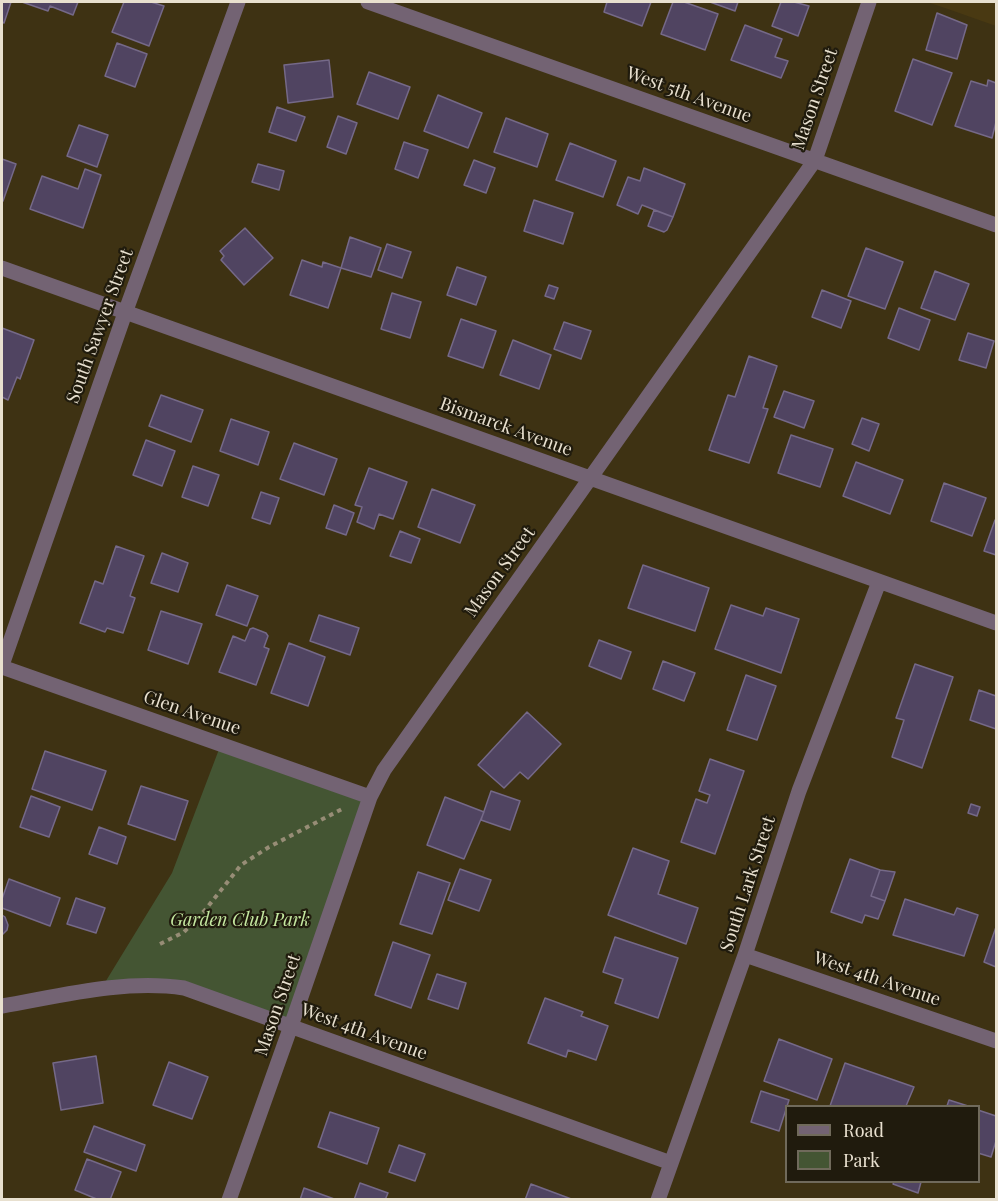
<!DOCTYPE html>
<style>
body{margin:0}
#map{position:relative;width:998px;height:1201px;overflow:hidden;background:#3e3213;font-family:"Playfair Display",serif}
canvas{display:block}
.frame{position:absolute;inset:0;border:3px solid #e8e0cf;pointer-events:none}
.legend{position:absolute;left:785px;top:1105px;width:195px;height:78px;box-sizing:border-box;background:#201b0d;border:2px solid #706a5b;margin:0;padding:8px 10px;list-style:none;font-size:18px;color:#e8e0cf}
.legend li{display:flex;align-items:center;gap:12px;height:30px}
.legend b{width:30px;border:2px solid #706a5b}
</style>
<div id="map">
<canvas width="998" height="1201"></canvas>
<div class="frame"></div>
<ul class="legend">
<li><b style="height:8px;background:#736373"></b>Road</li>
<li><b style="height:16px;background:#453"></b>Park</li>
</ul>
</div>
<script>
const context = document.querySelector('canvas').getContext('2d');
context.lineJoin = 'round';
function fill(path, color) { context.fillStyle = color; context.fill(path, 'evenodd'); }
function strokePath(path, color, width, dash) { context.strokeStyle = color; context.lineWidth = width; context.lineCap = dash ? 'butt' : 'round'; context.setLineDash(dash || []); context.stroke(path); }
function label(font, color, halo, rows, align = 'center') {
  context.font = font + ' "Playfair Display",serif'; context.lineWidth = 4.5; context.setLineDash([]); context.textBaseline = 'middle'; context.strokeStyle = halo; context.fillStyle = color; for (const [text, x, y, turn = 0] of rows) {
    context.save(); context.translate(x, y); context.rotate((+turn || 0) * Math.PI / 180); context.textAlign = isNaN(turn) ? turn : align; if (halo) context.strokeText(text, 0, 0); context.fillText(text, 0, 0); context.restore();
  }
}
fill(new Path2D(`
 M927,2h69v24l-48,-17z`), '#493912');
fill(new Path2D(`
 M221,744l149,53 -79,229 -89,-32 -101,-5 71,-116z`), '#453');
const building = new Path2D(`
 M2,2h9l-7,21 -2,-1z
 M22,2h56l-5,13 -23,-9 -2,5z
 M124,2h27l13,4 -15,40 -37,-14z
 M607,2h44l-9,24 -38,-14z
 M673,2h11l34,12 -13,36 -44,-16z
 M710,2h28l-3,9z
 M781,2h13l15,4 -11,30 -26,-10z
 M937,13l30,12 -10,34 -31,-9z
 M745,25l37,14 -7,18 13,4 -7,17 -50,-18z
 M117,43l30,11 -12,33 -30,-11z
 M913,59l39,14 -20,52 -37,-14z
 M329,60l4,37 -45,6 -4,-38z
 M369,72l41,15 -12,32 -41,-15z
 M988,80l8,3v39l-4,16 -37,-12 16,-45 16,5z
 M438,95l44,18 -14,35 -44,-17z
 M277,107l28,10 -9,24 -27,-9z
 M338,116l19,7 -11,31 -19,-7z
 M506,118l42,16 -11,33 -43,-15z
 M79,125l29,10 -11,32 -30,-11z
 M404,142l24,8 -10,28 -23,-9z
 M570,143l46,18 -13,36 -47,-17z
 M2,159l14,5 -13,37 -1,-1z
 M474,160l21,8 -9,25 -22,-8z
 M258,164l26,7 -5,19 -27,-8z
 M644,168l41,16 -12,33 -31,-12 -4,9 -21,-9 11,-28 12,4z
 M85,169l16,6 -18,53 -53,-19 12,-33 36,13z
 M534,200l39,13 -10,31 -39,-13z
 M654,210l19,7 -6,13 -3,2 -16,-6z
 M245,228l28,30 -29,27 -23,-25 3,-4 -4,-5z
 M350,237l31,11 -10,29 -30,-9z
 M387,244l24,8 -9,26 -24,-8z
 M866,248l37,14 -18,47 -37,-13z
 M302,260l20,7 1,-5 18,6 -13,40 -38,-13z
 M457,267l29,10 -10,28 -29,-10z
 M935,271l34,13 -14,36 -34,-12z
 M549,285l9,3 -4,11 -9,-3z
 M822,290l29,11 -10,27 -29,-11z
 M392,293l29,9 -11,36 -29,-9z
 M899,308l31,12 -11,30 -31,-12z
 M461,319l35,12 -13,37 -35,-12z
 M564,322l27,9 -10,28 -27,-10z
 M2,328l32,12 -14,39 -3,-2 -9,23 -6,-3z
 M968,333l26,8 -8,27 -27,-8z
 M513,340l38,15 -12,34 -39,-14z
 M749,356l28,10 -14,42 5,1 -19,54 -40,-13 19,-55 7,2z
 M784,391l30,10 -10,27 -30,-11z
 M161,395l42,15 -12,32 -42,-16z
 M862,418l17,6 -10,27 -17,-7z
 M231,419l38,13 -11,33 -38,-14z
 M791,435l42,14 -13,38 -42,-14z
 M146,440l29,11 -13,35 -29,-11z
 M294,443l43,16 -13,36 -44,-16z
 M856,462l47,18 -13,34 -47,-18z
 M193,466l26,9 -11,31 -26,-9z
 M369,468l38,14 -14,37 -14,-5 -5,15 -17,-7 5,-15 -7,-2z
 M944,483l42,15 -14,38 -41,-15z
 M432,489l43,16 -15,38 -42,-16z
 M261,492l18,6 -9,26 -18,-6z
 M334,505l20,8 -8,22 -20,-7z
 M995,520l1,1v34l-12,-4z
 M400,531l20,8 -9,24 -21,-7z
 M116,546l28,10 -14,40 5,2 -12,35 -16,-5 -2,4 -25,-9 15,-42 8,3z
 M162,553l26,10 -10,29 -27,-9z
 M643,565l66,23 -14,43 -67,-23z
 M227,585l31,11 -11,30 -31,-11z
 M731,605l32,11 3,-8 33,11 -18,54 -66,-24z
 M161,611l41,13 -14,40 -40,-14z
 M319,615l40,13 -9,27 -40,-14z
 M253,628l13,5 2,3 -4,11 5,2 -13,36 -37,-13 14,-36 12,5 5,-12z
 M599,640l32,12 -10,27 -32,-13z
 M289,643l36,14 -17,49 -37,-13z
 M663,661l32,12 -11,28 -31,-12z
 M915,664l38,13 -31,91 -30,-11 12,-37 -8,-2z
 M746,675l30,11 -19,54 -30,-10z
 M979,690l17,6v33l-26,-9z
 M527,712l34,32 -33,35 -8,-7 -16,16 -26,-23z
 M45,751l61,20 -14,39 -60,-21z
 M710,759l34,12 -29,83 -34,-12 15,-43 11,4 3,-8 -11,-4z
 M141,786l47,15 -13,39 -47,-16z
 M491,791l29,10 -10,29 -29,-10z
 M31,796l29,11 -11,30 -29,-10z
 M445,797l39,15 -20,47 -37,-14z
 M971,804l9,3 -3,9 -9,-3z
 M99,827l27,10 -9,27 -28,-10z
 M633,848l36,13 -11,33 40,14 -12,36 -78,-29z
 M850,859l30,11 -9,26 14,5 -7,18 -13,-4 -3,8 -31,-11z
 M460,869l31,11 -12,31 -31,-11z
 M880,870l15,2 -10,29 -14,-5z
 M418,872l32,11 -18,51 -32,-10z
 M9,879l51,19 -10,28 -48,-18v-9z
 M76,898l29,10 -9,25 -29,-9z
 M905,899l49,16 3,-7 21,7 -14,41 -71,-21z
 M2,915l3,2 3,8 -1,5 -5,5z
 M996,927v40l-12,-5z
 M615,937l63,21 -20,60 -43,-15 8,-24 -20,-7z
 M393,942l37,13 -19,53 -36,-13z
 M437,974l29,9 -8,26 -30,-10z
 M545,998l38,14 -2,4 27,10 -12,34 -28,-10 -2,7 -38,-14z
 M779,1039l53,20 -15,41 -53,-19z
 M96,1056l7,47 -42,7 -8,-47z
 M169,1062l39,15 -16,42 -39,-14z
 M845,1063l69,24 -8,19h-76z
 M761,1091l28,9 -10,31 -28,-9z
 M949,1100l19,6h-21z
 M978,1110l18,6v25l-5,16 -13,-4z
 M330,1112l49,16 -12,36 -49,-17z
 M94,1126l51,19 -9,26 -52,-19z
 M399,1145l26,9 -10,27 -26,-9z
 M87,1159l34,13 -11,28h-11l-24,-10z
 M894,1182h27l-3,11 -25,-9z
 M360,1183l28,10 -3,7h-31z
 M531,1184l43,16h-49z
 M304,1188l33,12h-37z`);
fill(building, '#504461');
strokePath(building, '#756988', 1.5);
strokePath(new Path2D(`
 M160,944l24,-12 22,-23 35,-44 28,-18 73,-38`), '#978d76', 4, [4.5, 4.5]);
strokePath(new Path2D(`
 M368,2l628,223
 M2,268l994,355
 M2,665l123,-352 113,-311
 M2,667l368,130
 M745,955l251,86
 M2,1006c58,-10 122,-27 182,-18l487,175
 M229,1200l62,-174 79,-229 14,-27 431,-610 54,-158
 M658,1200l87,-245 54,-164 80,-209`), '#736373', 15);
label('18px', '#e8e0cf', '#201b0d', [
 ["West 5th Avenue",689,95,20],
 ["Mason Street",815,99,-71],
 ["South Sawyer Street",100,326,-70],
 ["Bismarck Avenue",506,427,20],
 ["Mason Street",500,572,-54],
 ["Glen Avenue",192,713,19],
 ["South Lark Street",748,884,-72],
 ["West 4th Avenue",877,979,19],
 ["Mason Street",278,1005,-71],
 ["West 4th Avenue",364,1032,20]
]);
label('italic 18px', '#c5e9a1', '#201b0d', [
 ["Garden Club Park",240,920]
]);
</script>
